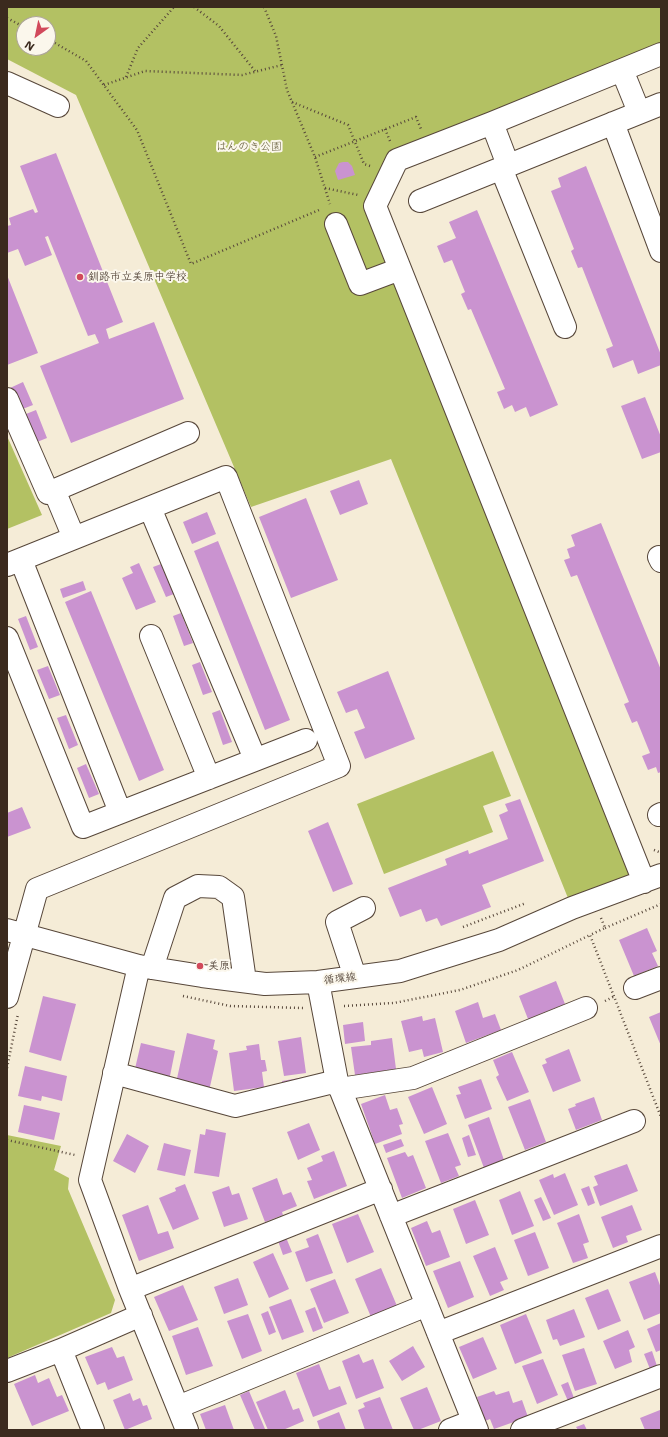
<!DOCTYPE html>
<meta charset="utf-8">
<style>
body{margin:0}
#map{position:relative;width:668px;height:1437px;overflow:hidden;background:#f5ecd7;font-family:"Shantell Sans",sans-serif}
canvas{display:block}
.frame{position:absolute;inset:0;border:8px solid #3b2a1e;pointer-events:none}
.north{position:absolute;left:16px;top:16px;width:40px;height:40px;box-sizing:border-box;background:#fbf7ec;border:1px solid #aea59a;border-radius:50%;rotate:213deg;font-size:11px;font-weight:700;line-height:16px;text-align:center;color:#3b2a1e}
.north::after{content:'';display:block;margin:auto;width:14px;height:18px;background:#d1495b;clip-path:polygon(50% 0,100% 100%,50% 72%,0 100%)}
</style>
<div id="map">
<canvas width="668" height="1437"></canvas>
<div class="frame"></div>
<div class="north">N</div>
</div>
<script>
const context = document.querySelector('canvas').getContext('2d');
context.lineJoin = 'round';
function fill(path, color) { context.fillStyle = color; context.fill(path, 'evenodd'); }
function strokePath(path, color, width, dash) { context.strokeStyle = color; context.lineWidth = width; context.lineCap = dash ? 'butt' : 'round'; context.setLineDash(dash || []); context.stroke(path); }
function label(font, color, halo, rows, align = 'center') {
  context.font = font + ' "Shantell Sans","Klee One",sans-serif'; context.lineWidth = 4; context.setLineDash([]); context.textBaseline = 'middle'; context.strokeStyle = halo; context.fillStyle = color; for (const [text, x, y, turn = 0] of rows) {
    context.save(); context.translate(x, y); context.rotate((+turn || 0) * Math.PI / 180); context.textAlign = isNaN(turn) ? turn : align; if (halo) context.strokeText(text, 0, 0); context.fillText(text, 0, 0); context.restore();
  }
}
fill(new Path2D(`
 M7,7h654v47l-264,106 -22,46 269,676 -72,26 -181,-449 -140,48 -175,-412 -69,-36zM24,24h24v24h-24z
 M7,436l35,79 -35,14z
 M493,751l18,45 -28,10 10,26 -109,42 -27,-70z
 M7,1135l54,11 -7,24 15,8 -1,11 47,111 -4,13 -104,45z`), '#b3c163');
fill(new Path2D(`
 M56,153l67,169 -17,7 3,10 45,-17 30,77 -113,44 -31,-77 59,-23 -4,-9 -7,2 -40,-100 -3,1 7,18 -27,11 -7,-17 -11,4v-27l4,-1 -2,-7 24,-9 2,4 3,-1 -18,-46z
 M343,162h5l4,4 3,9 -17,5 -3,-9 4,-8z
 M586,166l75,189v10l-23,9 -5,-14 -20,8 -7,-19 7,-3 -31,-79 -4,1 -7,-17 3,-2 -23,-58 10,-4 -3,-9z
 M477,210l81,195 -28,12 -4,-10 -11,5 -3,-7 -8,4 -7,-17 8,-3 -34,-80 -3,1 -7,-16 4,-2 -13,-32 -8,3 -7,-17 19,-8 -7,-16z
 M7,275l31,78 -31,12z
 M23,382l10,23 -13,5 -10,-22z
 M645,397l16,40v15l-19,7 -21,-53z
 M36,410l11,28 -15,6 -11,-28z
 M359,480l9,24 -28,11 -10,-24z
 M306,498l32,82 -47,18 -32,-81z
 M207,512l9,22 -24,10 -9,-22z
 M601,523l60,147v102l-3,1 -2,-6 -8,3 -6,-14 8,-3 -13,-32 -5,2 -8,-19 5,-2 -52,-127 -6,2 -7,-17 6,-2 -3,-9 8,-3 -4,-11z
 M218,541l72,179 -25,10 -71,-179z
 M139,563l17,39 -20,8 -14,-32 11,-5 -3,-6z
 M161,564l13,30 -8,3 -13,-30z
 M83,581l3,9 -23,8 -3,-9z
 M91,591l73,179 -25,11 -74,-179z
 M181,613l12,30 -9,3 -11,-30z
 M26,616l12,31 -8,3 -12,-31z
 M200,662l12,30 -9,3 -11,-30z
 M48,666l12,29 -11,4 -12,-29z
 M388,671l27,68 -50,20 -11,-27 11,-4 -8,-19 -11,4 -9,-21z
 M220,710l12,32 -9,3 -11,-32z
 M66,715l12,30 -9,4 -12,-31z
 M86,764l13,30 -10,4 -12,-30z
 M520,799l24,62 -62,24 9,22 -50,19 -4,-8 -11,4 -5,-13 -21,8 -12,-29 59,-23 -2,-6 23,-9 1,4 39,-15 -9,-24 9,-4 -3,-7z
 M22,807l9,21 -24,9v-24z
 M328,822l25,62 -20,8 -25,-61z
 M647,928l10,23 -5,2 6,13 -24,10 -15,-36z
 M556,981l9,23 -37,15 -9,-23z
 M43,996l33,8 -15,57 -32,-9z
 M478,1002l5,16 12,-4 6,16 -35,13 -11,-32z
 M661,1012v34l-12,-29z
 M422,1016l1,5 12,-3 8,34 -19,5 -2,-8 -13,3 -8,-31z
 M363,1022l2,19 -20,3 -2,-19z
 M187,1033l28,7 -2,9 5,2 -9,40 -33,-8z
 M301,1037l5,36 -22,3 -6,-35z
 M392,1038l4,31 -41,6 -4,-28 20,-2v-4z
 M141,1043l34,8 -6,30 -35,-8z
 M259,1044l2,16h4l2,11 -5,1 2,15 -30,4 -5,-38 18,-3 -1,-4z
 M569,1049l12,32 -28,11 -11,-27 5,-2 -2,-4z
 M512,1052l17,40 -22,9 -11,-24 3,-2 -6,-15z
 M25,1066l42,10 -5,25 -20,-5 -1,5 -23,-5z
 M316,1075l1,7 -34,5 -1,-6z
 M481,1079l11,30 -27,10 -9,-24 5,-1 -3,-7z
 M432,1087l15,37 -23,10 -16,-37z
 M385,1095l5,15 7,-2 6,16 -4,1 3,9 -27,10 -14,-40z
 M594,1097l8,23 -26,10 -8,-21 8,-3 -1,-2z
 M530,1099l16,43 -21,8 -17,-43z
 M24,1105l36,8 -6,27 -36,-8z
 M489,1117l15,43 -20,8 -16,-43z
 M309,1123l11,27 -22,10 -11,-28z
 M206,1129l20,4 -7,44 -25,-4 6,-39 5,1z
 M448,1133l13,32 -6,2 4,9 -18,7 -16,-42z
 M127,1134l22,12 -14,27 -22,-12z
 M469,1135l7,20 -8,2 -6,-19z
 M401,1139l3,7 -18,7 -3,-8z
 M164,1143l27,7 -6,26 -28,-6z
 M334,1151l13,35 -33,13 -7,-18 5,-1 -5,-12 16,-7 -2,-5z
 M405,1152l3,5 5,-2 13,33 -24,10 -15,-40z
 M627,1164l11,27 -38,15 -7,-19 5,-2 -4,-9z
 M565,1173l13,32 -24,10 -15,-35 14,-6 1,4z
 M277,1178l6,17 8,-3 6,14 -15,6 1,3 -18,7 -13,-34z
 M185,1184l14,35 -26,11 -14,-32 17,-7 -1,-3z
 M229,1186l3,9 7,-2 9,26 -24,8 -12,-35z
 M589,1186l6,17 -7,3 -7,-17z
 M520,1191l14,35 -22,9 -13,-35z
 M541,1197l10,21 -8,3 -9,-21z
 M475,1200l14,35 -23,9 -13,-35z
 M148,1205l10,29 10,-3 6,17 -35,13 -17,-46z
 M632,1205l10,25 -16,6 2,6 -15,6 -12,-31z
 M358,1214l16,38 -27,11 -15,-39z
 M579,1214l10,28 -6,2 5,14 -15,5 -16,-40z
 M427,1221l5,12 8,-3 10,27 -24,9 -15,-38z
 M535,1232l14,36 -21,8 -14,-36z
 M318,1234l15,39 -27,9 -11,-30 14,-5 -3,-8z
 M285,1235l7,17 -9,3 -6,-17z
 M495,1247l13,32 -8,3 4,8 -14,6 -17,-40z
 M273,1253l16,36 -20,9 -16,-36z
 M460,1261l14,36 -26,11 -15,-37z
 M381,1268l16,38 -26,11 -16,-38z
 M655,1272l6,16v25l-17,7 -15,-38z
 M238,1278l10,27 -24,9 -10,-27z
 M335,1279l14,34 -25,10 -14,-34z
 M183,1285l15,35 -29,11 -15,-34z
 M608,1289l13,32 -23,9 -13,-32z
 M291,1299l13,33 -22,8 -13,-33z
 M315,1307l8,21 -10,4 -8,-21z
 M574,1309l11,28 -25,9 -3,-7 -4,1 -7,-20z
 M268,1311l8,21 -7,3 -8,-21z
 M248,1314l14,37 -20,8 -15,-38z
 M526,1314l16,39 -27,11 -15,-39z
 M661,1323v27l-5,2 -9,-23z
 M198,1327l15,39 -27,9 -14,-39z
 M628,1330l7,17 -6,3 3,12 -17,7 -12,-28z
 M483,1337l14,32 -24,10 -14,-32z
 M413,1346l12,21 -23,14 -13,-20z
 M112,1347l5,11 7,-2 9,24 -25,10 -3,-8 -8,3 -12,-28z
 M584,1348l13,36 -22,7 -13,-36z
 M652,1351l5,15 -7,3 -6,-15z
 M359,1354l4,9 10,-4 11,29 -28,11 -14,-38z
 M543,1359l15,36 -21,9 -15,-38z
 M319,1364l10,26 11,-4 7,18 -34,13 -17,-44z
 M35,1375l3,8 11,-5 8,19 5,-2 7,16 -37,15 -18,-42z
 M568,1382l6,16 -6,3 -7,-16z
 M427,1387l14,34 -23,9h-4l-14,-32z
 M285,1390l8,20 6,-2 5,13 -21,9h-15l-12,-28z
 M249,1391l16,38 -3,1h-7l-15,-35z
 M494,1391l2,4 13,-4 4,12 9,-3 6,17 -34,12 -4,-10 -5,2 -8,-24z
 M130,1393l3,8 7,-3 3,8 4,-1 5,14 -27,11 -12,-30z
 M380,1397l13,33h-28l-7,-20 7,-3 -2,-4z
 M225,1405l9,25h-28l-6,-16z
 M660,1410l1,4v16h-16l-5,-12z
 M339,1412l7,18h-26l-3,-9z
 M584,1424l3,6h-9l-2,-3z`), '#ca93d0');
const minor = new Path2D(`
 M622,70l17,42
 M7,83l51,23
 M492,123l16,42
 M613,123l48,128
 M501,168l64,159
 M420,201l241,-97
 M336,224l24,60 40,-15
 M7,399l41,94 140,-60
 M54,490l20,48
 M150,508l105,251
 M659,557l2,4
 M21,560l99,252
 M7,565l219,-88 113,289 -302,123 -30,108
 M151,636l58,142
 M7,638l76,189 223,-87
 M659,815l2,-1
 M644,882l-269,-676 22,-46 95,-37 169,-69
 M7,930l132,36 63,10 63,8 53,-2 82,-11 99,-31 73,-32 89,-33
 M139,966l-49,214 40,109 57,141
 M152,968l23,-70 23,-12 21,1 14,10 12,84
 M355,977l-18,-55 27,-14
 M318,982l19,99 140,349
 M635,988l26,-10
 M114,1073l121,33 102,-25
 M340,1089l73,-11 173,-70
 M391,1216l243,-95
 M130,1289l251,-100
 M438,1333l223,-87
 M61,1350l32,80
 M7,1371l54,-21 80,-35
 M178,1407l249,-102
 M450,1430l23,-9
 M522,1430l139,-54`);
strokePath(minor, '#57473a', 24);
strokePath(new Path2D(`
 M194,7l25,19 36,45
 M264,7l12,29 11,54 28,67 15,47
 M7,18l17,9
 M48,39l38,22 51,69 54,134 128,-54
 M126,77l12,-29 36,-41
 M104,85l41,-14 97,4 40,-10
 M292,102l56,23 16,39 6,2
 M385,129l5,12
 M315,157l101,-40 5,12
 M325,188l33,7
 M654,850l5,2 2,-1
 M601,918l4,10 -15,7 71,182
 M463,927l63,-24
 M605,928l56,-24
 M183,996l47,10 73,2
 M605,1001l10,-5
 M344,1006l50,-3 66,-13 58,-20 72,-35
 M7,1068l11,-54
 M7,1140l68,15`), '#57473a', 2.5, [1, 3]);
strokePath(minor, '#fff', 22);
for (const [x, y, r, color] of [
 [80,277,4,"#d1495b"],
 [200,966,4,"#d1495b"]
]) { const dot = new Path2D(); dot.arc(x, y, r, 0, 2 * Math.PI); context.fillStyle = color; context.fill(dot); strokePath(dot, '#fbf7ec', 1.5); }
label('11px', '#5f5733', '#fbf7ec', [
 ["はんのき公園",249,147]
]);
label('11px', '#3b2a1e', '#fbf7ec', [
 ["釧路市立美原中学校",88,277],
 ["美原",208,966]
], 'left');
label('11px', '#3b2a1e', '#fbf7ec', [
 ["循環線",340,979,-7]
]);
</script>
